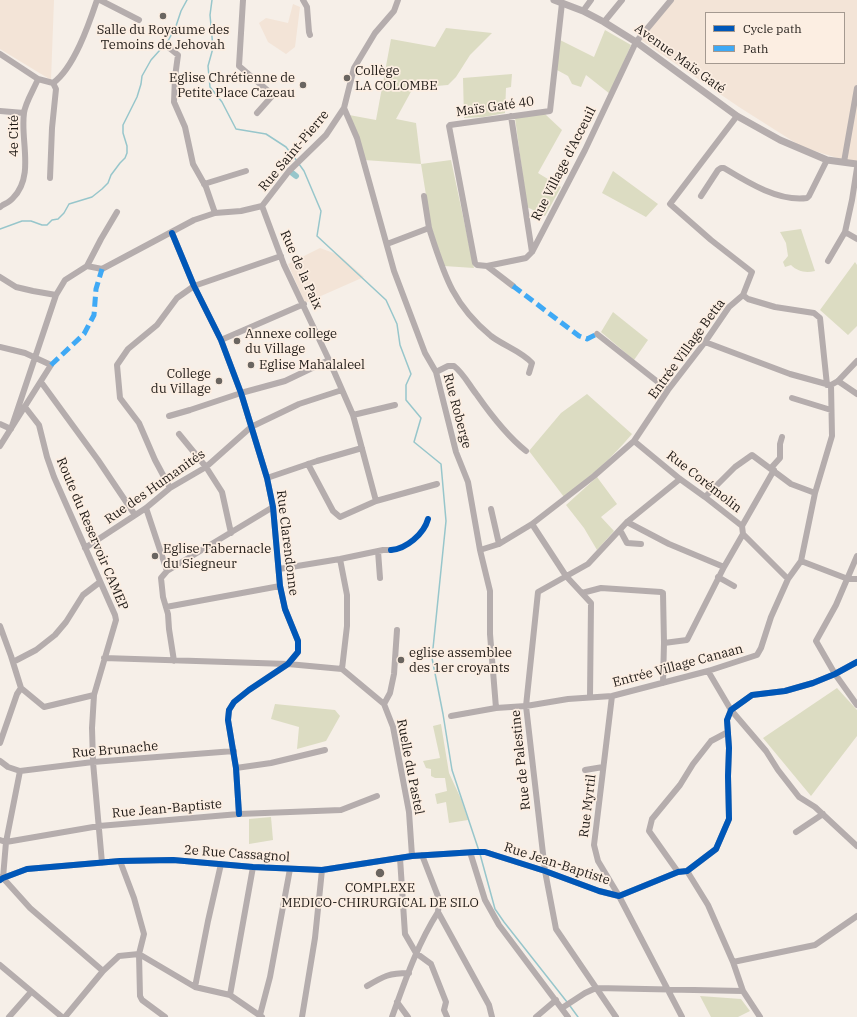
<!DOCTYPE html>
<meta charset="utf-8">
<style>
body{margin:0}
#map{position:relative;width:857px;height:1017px;overflow:hidden;background:#f6efe8;font-family:"IBM Plex Serif",serif}
canvas{display:block}
.legend{position:absolute;left:705px;top:12px;width:140px;height:52px;box-sizing:border-box;background:#fceee2;border:1px solid #a49990;margin:0;padding:5px 7px;list-style:none;font-size:12px;color:#1f1a16}
.legend li{display:flex;align-items:center;gap:8px;height:20px}
.legend b{width:20px;border:1px solid #a49990}
</style>
<div id="map">
<canvas width="857" height="1017"></canvas>
<ul class="legend">
<li><b style="height:5px;background:#0057b8"></b>Cycle path</li>
<li><b style="height:5px;background:#3fa9f5"></b>Path</li>
</ul>
</div>
<script>
const context = document.querySelector('canvas').getContext('2d');
context.lineJoin = 'round';
function fill(path, color) { context.fillStyle = color; context.fill(path, 'evenodd'); }
function strokePath(path, color, width, dash) { context.strokeStyle = color; context.lineWidth = width; context.lineCap = dash ? 'butt' : 'round'; context.setLineDash(dash || []); context.stroke(path); }
function label(font, color, halo, rows, align = 'center') {
  context.font = font + ' "IBM Plex Serif",serif'; context.lineWidth = 3.5; context.setLineDash([]); context.textBaseline = 'middle'; context.strokeStyle = halo; context.fillStyle = color; for (const [text, x, y, turn = 0] of rows) {
    context.save(); context.translate(x, y); context.rotate((+turn || 0) * Math.PI / 180); context.textAlign = isNaN(turn) ? turn : align; if (halo) context.strokeText(text, 0, 0); context.fillText(text, 0, 0); context.restore();
  }
}
fill(new Path2D(`
 M0,0h54l-3,80 -51,-31z
 M669,0h188v161l-7,1 -48,-15 -63,-40 -101,-69zM706,13h138v50h-138z
 M293,4l7,3 -5,40 -9,7 -18,-12 -9,-19 7,-5 22,5z
 M320,248l19,7 25,22 -59,26 -17,-39z`), '#f3e4d7');
fill(new Path2D(`
 M446,28l46,5 -22,22 -14,22 -8,8 -35,3 -17,31 20,4 5,41 30,-4 23,108 -30,-2 -13,-40 -10,-62 -57,-4 -15,-45 27,5 15,-81 44,8z
 M605,30l26,15 -21,49 -24,-19 -5,12 -9,-3 -4,-8 -11,-6 3,-30 34,17z
 M512,74l-1,13 -5,1 -1,25 -21,4 -20,1 -1,-40z
 M545,114l17,16 -24,43 23,14 -16,29 -18,-9 -12,-89z
 M613,171l45,33 -12,13 -44,-24z
 M801,229l14,42c-9,2 -17,1 -24,-6l-6,2 -2,-5 5,-6 -2,-13 -6,-11z
 M855,262l2,3v61l-9,9 -28,-25z
 M613,312l35,28 -14,20 -33,-28z
 M587,394l45,40c-20,24 -43,44 -68,63l-35,-46 32,-38z
 M597,477l20,27 -16,13 13,14 -17,19 -13,-22 -18,-23z
 M837,688l20,22v26l-46,60 -48,-58z
 M275,704l60,6 5,6 -14,25 -29,8 2,-22 -28,-8z
 M441,724l8,49 12,26 7,21 -19,3 -3,-21 -9,2 -2,-10 12,-3 -2,-13h-10l-4,-2v-7l-5,-1 -3,-7 17,-3 -7,-32z
 M271,817l2,23 -24,4v-25z
 M700,996l41,3 9,12 -12,6h-27z`), '#dcdcc2');
strokePath(new Path2D(`
 M212,0l-2,15 3,33 -5,18 2,21 12,15 14,27 30,5 20,13 11,14
 M299,164l5,7 17,40 -4,25 69,64 11,24 3,21 11,29 -5,11v15l15,18 -7,24 27,22 5,57 -14,137 11,56 9,56 27,81
 M0,229l22,-8h9l11,4h5l5,-5 6,-1 6,-6 5,-9 23,-7 10,-8 6,-6 3,-8 9,-12 5,-5 2,-5v-7l-4,-13v-8l14,-28 4,-13 1,-8 9,-16 17,-19 8,-15 5,-15 6,-11
 M480,854l15,55 9,13 63,80
 M570,1006l8,11`), '#97c6cb', 1.5);
strokePath(new Path2D(`
 M291,172l5,4`), '#97c6cb', 6);
strokePath(new Path2D(`
 M100,0l39,20
 M243,0l-4,66 34,29 -16,18
 M303,0l4,7 2,25 1,3
 M583,11l8,-11
 M604,22l18,-22
 M168,47l10,8 -3,22 -1,25 11,25 8,37 13,23 9,26
 M0,54l38,25 15,4c21,-15 36,-59 44,-83
 M344,108l13,30 37,133 31,82 11,19 20,80 12,30 12,68 10,41v43l6,74
 M0,111l24,2
 M511,116l21,136
 M844,162l13,-74
 M50,178l2,-50 4,-39 -3,-6
 M204,184l42,-13
 M701,196l17,-26 3,-2h3c23,14 55,34 83,30l2,-2 18,-36
 M262,206l22,59 45,95 24,55 23,86
 M0,207c4,-3 10,-5 13,-9 22,-22 7,-58 11,-85 1,-10 10,-24 14,-34
 M429,228c15,46 23,76 62,108 13,10 30,15 41,27l-3,10
 M845,232l12,7
 M172,233l22,53 27,54 20,53 26,85 6,29 7,79 5,23 13,32v11l-10,12 -39,26 -15,12 -5,8 -1,10 8,48 3,46
 M387,244l42,-16 -5,-32
 M828,261l17,-29 7,-32 5,-32
 M87,266l15,3 92,-49 21,-7 26,-2 21,-5 27,-35 37,-36 18,-27 10,-40 21,-35 19,-22 4,-11
 M487,266l39,-8 6,-6 53,-102 51,-108 35,-42
 M0,277l16,10 17,4 23,4
 M513,286l-26,-20 -10,-1 -2,-2 -26,-137 1,-1 100,-14 12,-108
 M743,295l5,4 27,8 39,6 6,5 7,67
 M597,334l71,56
 M221,340l83,-36
 M705,342l85,32 40,11
 M0,347l25,6 26,12 -51,81
 M436,372l12,-6h6c10,8 15,19 23,29 14,20 30,41 49,56
 M838,381l19,13
 M41,382l57,78 37,55
 M792,398l39,12
 M25,407l14,18 8,32 7,20 61,138 1,5 -22,75 -2,33 1,34 9,101
 M353,415l42,-10
 M169,416l21,-6 51,-17 44,-12 44,-21
 M0,424l11,5
 M11,429l45,-134 9,-15 22,-14 14,-27 16,-27
 M179,434l27,33 16,25 9,41
 M634,441l46,38 25,18 37,29 1,8 45,45
 M308,464l25,47 7,6 36,-16 61,-17
 M771,468l9,-10v-14l2,-7
 M267,478l50,-17 45,-13
 M170,488l-15,-28 -16,-37 -19,-25 -3,-33 11,-16 29,-24 20,-27 17,-12 87,-30
 M705,497l30,-30 17,-12 39,29 24,9
 M146,508l21,63
 M491,509l8,35
 M627,522l42,22 55,23
 M532,524l34,52 25,27 -1,94
 M742,526l32,-56
 M620,530l7,13 14,1
 M85,548l61,-40 24,-20 36,-21 45,-40 48,-23 43,-14
 M480,550l19,-6 33,-20 62,-48 40,-35 34,-51 37,-48 24,-35 14,-12 9,-23 -41,-32 -41,-36 67,-88
 M378,551l2,27
 M857,556l-21,49 -20,36 19,33 22,31
 M340,559l7,36v31l-5,43 42,35 9,23 16,85 3,44
 M801,561l47,18h9
 M279,569l61,-10 43,-9h8
 M718,577l16,9
 M582,593l19,-5 60,4 2,1 1,50
 M166,607l114,-21
 M0,626l11,30 10,32 -4,6 -17,49
 M104,658l184,6 54,5
 M174,661l-5,-32 -1,-15 -5,-17 -2,-19 6,-7 106,-64
 M13,662l23,-12 19,-15 11,-13 17,-27 17,-13
 M708,671l23,39 35,41 12,19 21,27 16,10 42,39
 M663,683l1,-40 23,-3 37,-73 19,-33
 M21,688l23,19 50,-12
 M612,696l-18,149 4,16 21,35 63,121
 M384,704l6,-11 4,-19 3,-44
 M451,716l45,-8 30,-2 42,-7 44,-3 96,-25 49,-16 4,-7 10,-31 17,-38 13,-18 14,-68 17,-57 -1,-51 7,-4 19,-20
 M0,761l8,6 12,4 73,-9 141,-11
 M236,768l35,-5 54,-13
 M585,770l18,-3
 M796,832l27,-18
 M0,840l6,2 93,-16 140,-12 102,-4 36,-14
 M470,852l15,48 14,25 69,92
 M422,855l17,44 -1,13 51,93 3,12
 M400,858l5,76 11,19 15,11 15,38 -2,8 3,7
 M120,861l14,37 10,36 -5,20 1,42 2,4 23,17
 M687,871l21,34 25,57 10,29 17,26
 M678,872l-29,-41 3,-12 28,-34 13,-21 18,-23 17,-9
 M0,877l3,1 27,30 73,63
 M3,878l3,-36 14,-71
 M0,880l3,-2 24,-9 93,-8 53,-1 80,7 69,3 90,-14 63,-4h10l60,19 54,20 20,5 59,-24 9,-1 29,-22 13,-30 -1,-43 1,-28 -2,-28 4,-10 21,-15 33,-4 28,-8 22,-9 22,-12
 M733,962l82,-17 42,-29
 M0,965l62,52
 M367,986c17,-10 22,-13 42,-13
 M195,987l13,-66 13,-57
 M230,995l23,-128
 M397,1002l11,15
 M562,1008l23,-15 11,-5 147,3
 M260,1015l10,-38 20,-108
 M9,1017l22,-25
 M65,1017l38,-46 16,-15 20,-2 56,33 35,8 32,22
 M302,1017l13,-79 7,-68
 M392,1017c13,-36 25,-72 46,-105
 M536,1017l20,-17
 M616,1017l-60,-88 -11,-58 -19,-165 12,-114 50,-28 39,-42 53,-43`), '#b5adad', 6);
strokePath(new Path2D(`
 M554,0l29,11 21,11 32,20 101,74 43,24 47,20 30,4`), '#b5adad', 7);
strokePath(new Path2D(`
 M513,286l66,50 8,3 10,-5
 M51,365l33,-31 10,-19 2,-26 6,-20`), '#3fa9f5', 5, [10, 5]);
strokePath(new Path2D(`
 M172,233l22,53 27,54 20,53 26,85 6,29 7,79 5,23 13,32v11l-10,12 -39,26 -15,12 -5,8 -1,10 8,48 3,46
 M391,550c15,-1 33,-16 37,-31
 M0,880l3,-2 24,-9 93,-8 53,-1 80,7 69,3 90,-14 63,-4h10l60,19 54,20 20,5 59,-24 9,-1 29,-22 13,-30 -1,-43 1,-28 -2,-28 4,-10 21,-15 33,-4 28,-8 22,-9 22,-12`), '#0057b8', 6);
for (const [x, y, r, color] of [
 [163,16,4,"#6a6560"],
 [347,78,4,"#6a6560"],
 [303,85,4,"#6a6560"],
 [237,341,4,"#6a6560"],
 [251,365,4,"#6a6560"],
 [219,381,4,"#6a6560"],
 [155,556,4,"#6a6560"],
 [401,660,4,"#6a6560"],
 [380,873,5,"#6a6560"]
]) { const dot = new Path2D(); dot.arc(x, y, r, 0, 2 * Math.PI); context.fillStyle = color; context.fill(dot); strokePath(dot, '#fceee2', 1.5); }
label('13px', '#1f1a16', '#fceee2', [
 ["Salle du Royaume des",163,30,"center"],
 ["Temoins de Jehovah",163,45,"center"],
 ["Collège",355,71],
 ["LA COLOMBE",355,86],
 ["Eglise Chrétienne de",295,78,"right"],
 ["Petite Place Cazeau",295,93,"right"],
 ["Annexe college",245,334],
 ["du Village",245,349],
 ["Eglise Mahalaleel",259,365],
 ["College",211,374,"right"],
 ["du Village",211,389,"right"],
 ["Eglise Tabernacle",163,549],
 ["du Siegneur",163,564],
 ["eglise assemblee",409,653],
 ["des 1er croyants",409,668],
 ["COMPLEXE",380,888,"center"],
 ["MEDICO-CHIRURGICAL DE SILO",380,903,"center"]
], 'left');
label('13px', '#1f1a16', '#fceee2', [
 ["Avenue Maïs Gaté",680,59,36],
 ["Maïs Gaté 40",495,107,-8],
 ["4e Cité",14,136,-90],
 ["Rue Saint-Pierre",294,151,-50],
 ["Rue Village d'Acceuil",564,164,-63],
 ["Rue de la Paix",301,270,66],
 ["Entrée Village Betta",687,349,-54],
 ["Rue Roberge",457,411,75],
 ["Rue Corémolin",704,482,38],
 ["Rue des Humanités",155,487,-35],
 ["Route du Reservoir CAMEP",92,534,67],
 ["Rue Clarendonne",287,543,83],
 ["Entrée Village Canaan",678,666,-15],
 ["Rue Brunache",115,750,-5],
 ["Rue de Palestine",521,760,-96],
 ["Ruelle du Pastel",410,767,79],
 ["Rue Myrtil",588,806,-83],
 ["Rue Jean-Baptiste",167,809,-5],
 ["2e Rue Cassagnol",237,854,4],
 ["Rue Jean-Baptiste",557,864,18]
]);
</script>
